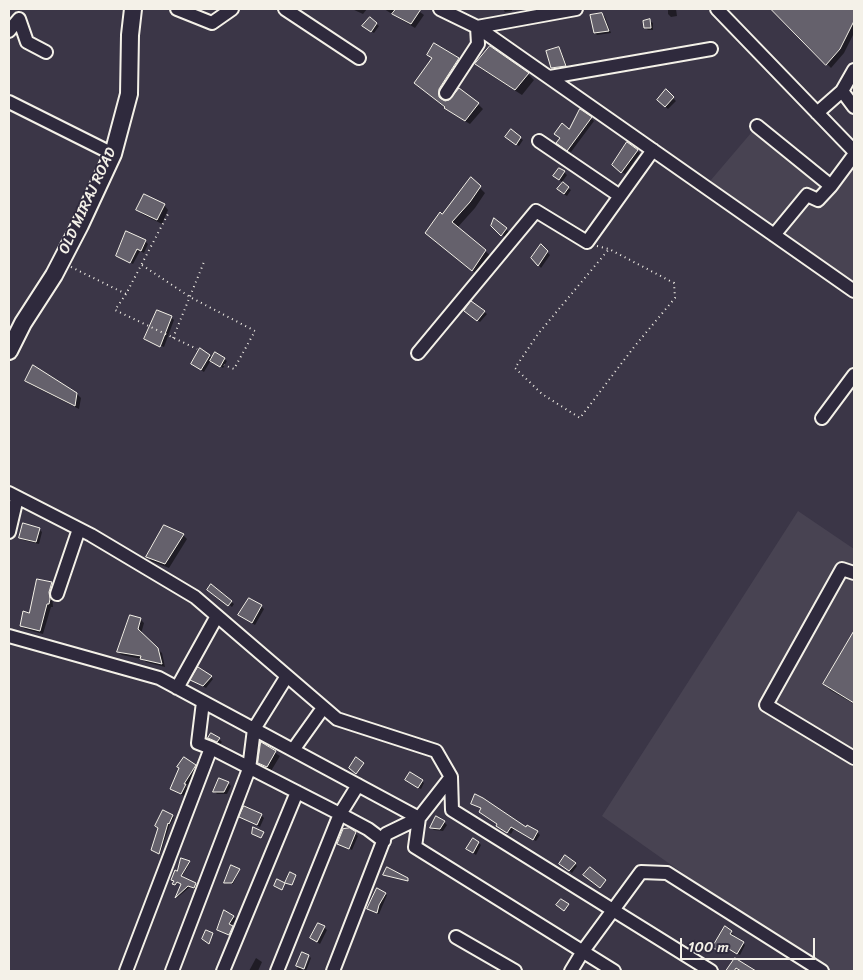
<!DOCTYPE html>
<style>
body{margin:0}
#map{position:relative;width:863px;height:980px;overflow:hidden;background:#3b3647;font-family:Sriracha,sans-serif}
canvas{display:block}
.frame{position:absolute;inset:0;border:10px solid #f4f1e8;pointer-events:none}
.scale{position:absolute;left:680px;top:938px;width:135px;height:22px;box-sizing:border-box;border:2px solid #f4f1e8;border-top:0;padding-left:6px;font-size:15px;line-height:18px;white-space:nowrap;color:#f4f1e8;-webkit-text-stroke:4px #2f2a3d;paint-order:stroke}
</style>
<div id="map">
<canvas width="863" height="980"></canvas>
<div class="frame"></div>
<div class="scale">100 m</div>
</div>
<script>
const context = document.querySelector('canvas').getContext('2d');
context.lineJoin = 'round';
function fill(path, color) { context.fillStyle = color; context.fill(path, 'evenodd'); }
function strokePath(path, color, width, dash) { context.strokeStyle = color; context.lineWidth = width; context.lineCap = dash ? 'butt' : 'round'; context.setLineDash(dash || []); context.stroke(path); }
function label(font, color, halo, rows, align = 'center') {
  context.font = font + ' Sriracha,sans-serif'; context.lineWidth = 4; context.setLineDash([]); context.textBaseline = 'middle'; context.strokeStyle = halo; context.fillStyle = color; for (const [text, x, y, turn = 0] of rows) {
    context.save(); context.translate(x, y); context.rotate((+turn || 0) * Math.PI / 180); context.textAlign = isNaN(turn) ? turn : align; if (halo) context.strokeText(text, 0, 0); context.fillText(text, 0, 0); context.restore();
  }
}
fill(new Path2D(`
 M757,126l74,59 23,-33v139l-149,-104z
 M798,511l56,38v422h-31l-9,-5 -212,-150z`), '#484352');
fill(new Path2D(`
 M352,9h15l-4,5z
 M384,9h32l8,6 -9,13z
 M503,9h9v2l-7,1z
 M668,9h8l1,7 -6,1 -3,-3z
 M773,9h81v24l-10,20 -13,15z
 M602,14l3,3 6,16 -14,2 -2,-2z
 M370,19l9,7 -5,7 -8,-5z
 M650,21l3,2v7h-5l-3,-3z
 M435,45v48l2,1 22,-34 4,3 -20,30v8l7,1 9,-12 19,14 5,5 -13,15 -20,-12 -30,-25 13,-28 -5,-4z
 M558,48l3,3 7,17 -13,2 -3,-3z
 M477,64l51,10 6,6 -12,15 -39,-25z
 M666,91l10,10 -8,8 -10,-9z
 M591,118l3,3 -23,31 -11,-7 9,-14z
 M520,138l3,2 -4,6 -9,-6z
 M637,151l3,2 -15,21 -9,-6z
 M564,172l3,3 -5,7 -7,-6z
 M471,179l14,14 -10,15 -18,20 34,28 -13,19 -46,-37 10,-22z
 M568,188l3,2 -4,6 -6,-4z
 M164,205l4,5 -6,14 -20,-10 -4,-4z
 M495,220l14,12 -4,5 -13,-11z
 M145,241l3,3 -4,9 -4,-2 -7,13 -15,-8z
 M541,246l9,9 -9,13 -8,-10z
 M484,312l3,2 -7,8 -12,-9z
 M171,317l3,3 -10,27 -17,-8z
 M210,356l2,2 12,1 3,2 -4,7 -12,-8 -7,12 -9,-6z
 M27,381l50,13 4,4 -2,11 -48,-24z
 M39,529l3,3 -3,12 -16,-4 -3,-3z
 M183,535l4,4 -18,29 -18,-7 -4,-5z
 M38,580l14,3 3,4 -3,9 1,11h-2l-8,27 -18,-5 -4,-3 9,-12z
 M212,586l22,18 -2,3 -20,-15z
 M261,606l3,3 -9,16 -13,-8z
 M141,620l3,3 -3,11 21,19 3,14 -19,-5 -4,-3 -20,-4 -4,-3z
 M854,633v71l-24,-14 -6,-6z
 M211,677l2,2 -7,9 -14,-8z
 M209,738l10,1 3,3 -2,2z
 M262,744l18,12 -9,15 -12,-9z
 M195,766l3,3 -12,18 2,1 -4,8 -10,-5 -3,-2z
 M410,774l14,9 -3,6 -13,-8z
 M228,783l3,3 -4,8h-10l-3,-3z
 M473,803l64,29 3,3 -4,6 -22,-12 -3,5 -28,-20 -1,-5z
 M164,812l10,5 -3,7h-1l-10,30 -7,-4z
 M261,815l3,3 -4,9 -19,-10z
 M444,822l3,3 -4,6 -9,-1 -3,-2z
 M355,833l3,3 -6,14 -14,-7z
 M479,843l2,2 -5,10 -5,-4z
 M182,860l8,3 -9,15 15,7 -1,4 -5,-2 -13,11 6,-14 -5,-2 -2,3 -2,-1z
 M575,864l2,2 -5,7 -9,-7z
 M239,870l-6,14 -8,-1z
 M385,894l2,1 -8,19 -8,-3 -2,-2z
 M233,917l3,2 -5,7 3,3 -3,7 -13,-6z
 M324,927l3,3 -7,14 -9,-6z
 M725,928l9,7 -2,2 13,8 -5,10 -14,-8 -2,6 -10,-5z
 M308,955l-7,16h-4l1,-5z
 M310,957l1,1 -5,13h-2z
 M256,958l6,4 -4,9h-9z`), '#0007');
const building = new Path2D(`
 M396,9h25l-10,15 -19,-10z
 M771,9h83v12l-14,28 -14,16z
 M602,13l7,18 -15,2 -4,-18z
 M370,17l7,6 -6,9 -9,-6z
 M650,19l1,9h-7l-1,-7z
 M434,43l25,15 -20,31v8l6,4 4,-1 10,-12 20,15 -14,18 -21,-13 1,-1 -31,-24 18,-25 -5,-3z
 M490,46l39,27 -14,17 -40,-26z
 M559,47l7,19 -15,2 -5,-17z
 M666,89l8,8 -9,10 -8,-7z
 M580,109l12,8 -25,34 -11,-8 4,-5 -6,-4 8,-11 7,6z
 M511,129l10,8 -5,8 -11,-8z
 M627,142l11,8 -17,23 -9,-8z
 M559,168l6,3 -6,9 -6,-4z
 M471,177l10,9 -11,16 -18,20 34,28 -14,21 -47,-38 15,-21 2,2z
 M563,182l6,5 -5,7 -7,-5z
 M144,194l21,10 -8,16 -21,-10z
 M494,218l13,10 -6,8 -10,-10z
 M126,231l20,9 -5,11 -4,-2 -7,14 -14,-7z
 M541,244l7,7 -10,15 -7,-8z
 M471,301l14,10 -8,10 -13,-10z
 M157,310l15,6 -12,31 -16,-8z
 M200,348l10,7 -9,15 -10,-6z
 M215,352l10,6 -5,9 -10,-6z
 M33,365l44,28 -2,13 -50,-25z
 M23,523l17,5 -4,14 -17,-4z
 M164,525l20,9 -19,30 -19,-7z
 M37,579l15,3 -3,10 1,7 -1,5h-2l-7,27 -20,-5 3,-15 6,2z
 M211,584l21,17 -4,5 -21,-16z
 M249,598l13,7 -10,18 -14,-8z
 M130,615l11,3 -3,11 20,19 4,16 -22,-5 1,-3 -24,-4z
 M854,631v72l-31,-19z
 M198,667l14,9 -9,10 -13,-6z
 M211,733l9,5 -3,4 -9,-4z
 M261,742l15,9 -9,16 -9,-4z
 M184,757l12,8 -12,19h2l-5,10 -11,-5 9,-21 -2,-1z
 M356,757l8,6 -8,11 -7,-6z
 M410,772l13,8 -5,8 -13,-8z
 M219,778l10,4 -5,10h-11z
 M475,794l8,4 43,29 1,-2 11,6 -5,9 -22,-13 -4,6 -11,-7 1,-2 -18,-12 2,-4 -10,-4z
 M244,806l18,8 -5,11 -18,-8z
 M163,810l10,5 -4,9 -1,-1 -9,31 -8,-4 7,-22 -3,-2z
 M436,816l9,5 -5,8 -10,-1z
 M253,827l11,5 -3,6 -9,-4z
 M350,828l6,4 -7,17 -12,-5 6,-15z
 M473,838l6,4 -6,11 -7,-4z
 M565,855l11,8 -7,8 -10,-7z
 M181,858l9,3 -9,15 15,7 -2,5 -6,-2 -13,12 6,-14 -4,-2 -2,3 -3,-1 2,-3 -3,-1 4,-10 2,1z
 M231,865l9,4 -8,14h-8z
 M387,867l21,11v3l-25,-6z
 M590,867l16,13 -6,8 -17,-13z
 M290,872l6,3 -4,10 -7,-2z
 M277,879l8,4 -3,7 -8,-4z
 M377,888l9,5 -7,12 -2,8 -10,-4z
 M561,899l8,5 -5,7 -8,-6z
 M224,910l10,6 -5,8 4,2 -4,9 -12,-5z
 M318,923l7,3 -8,16 -7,-4z
 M725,926l7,5 -2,3 14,8 -7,12 -13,-8 -2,5 -10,-3z
 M206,930l7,3 -4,11 -7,-5z
 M302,952l7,3 -5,14 -8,-3z
 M735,958l21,13h-15l-5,-3 -2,3h-8z`);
fill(building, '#65616c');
strokePath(building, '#f4f1e8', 1);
const minor = new Path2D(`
 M177,9l35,14 20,-14
 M285,9l74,49
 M440,9l37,18 377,264
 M717,9l137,142
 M477,27l99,-18
 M9,31l10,-12 8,23 19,10
 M854,70l-12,21 12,16
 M550,77l161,-28
 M446,93l32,-49 -1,-17
 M9,102l104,52
 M817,113l25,-22
 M757,126l74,60 23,-31
 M539,141l81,55
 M774,235l33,-40 11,5 13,-14
 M418,353l118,-142 51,31 66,-92
 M822,418l32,-43
 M9,493l82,42 104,62 142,122 99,32 15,26 1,33 259,161
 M9,532l8,-34
 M854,573l-12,-4 -76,136 88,53
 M57,594l22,-65
 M9,636l150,42 260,140 -4,29 199,124
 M177,688l40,-72
 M211,748l129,66 -63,157
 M293,750l30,-42
 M358,785l-18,29 28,15 16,12
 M456,937l59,34
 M126,971l85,-223 -13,-5 5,-41
 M172,971l77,-202 5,-40 33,-53
 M223,971l74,-179
 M333,971l53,-137 33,-16 32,-41
 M571,971l12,-20 58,-79 26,1 155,98`);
const major = new Path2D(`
 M9,351l14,-28 31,-48 26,-50 33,-71 16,-60 1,-59 3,-26`);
strokePath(minor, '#f4f1e8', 16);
strokePath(major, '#f4f1e8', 20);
strokePath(new Path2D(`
 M597,246l12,3 65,34 1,15 -41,49 -54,71 -38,-24 -27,-26 23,-34 71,-85
 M142,265l48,32 65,34 -21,38 -10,-4
 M71,267l55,27 42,-80
 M126,294l-11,16 82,39
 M173,338l31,-76`), '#f4f1e8', 2, [1, 4]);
strokePath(minor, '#2f2a3d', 12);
strokePath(major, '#2f2a3d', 16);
label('15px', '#f4f1e8', '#2f2a3d', [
 ["OLD MIRAJ ROAD",88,201,-65]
]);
</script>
